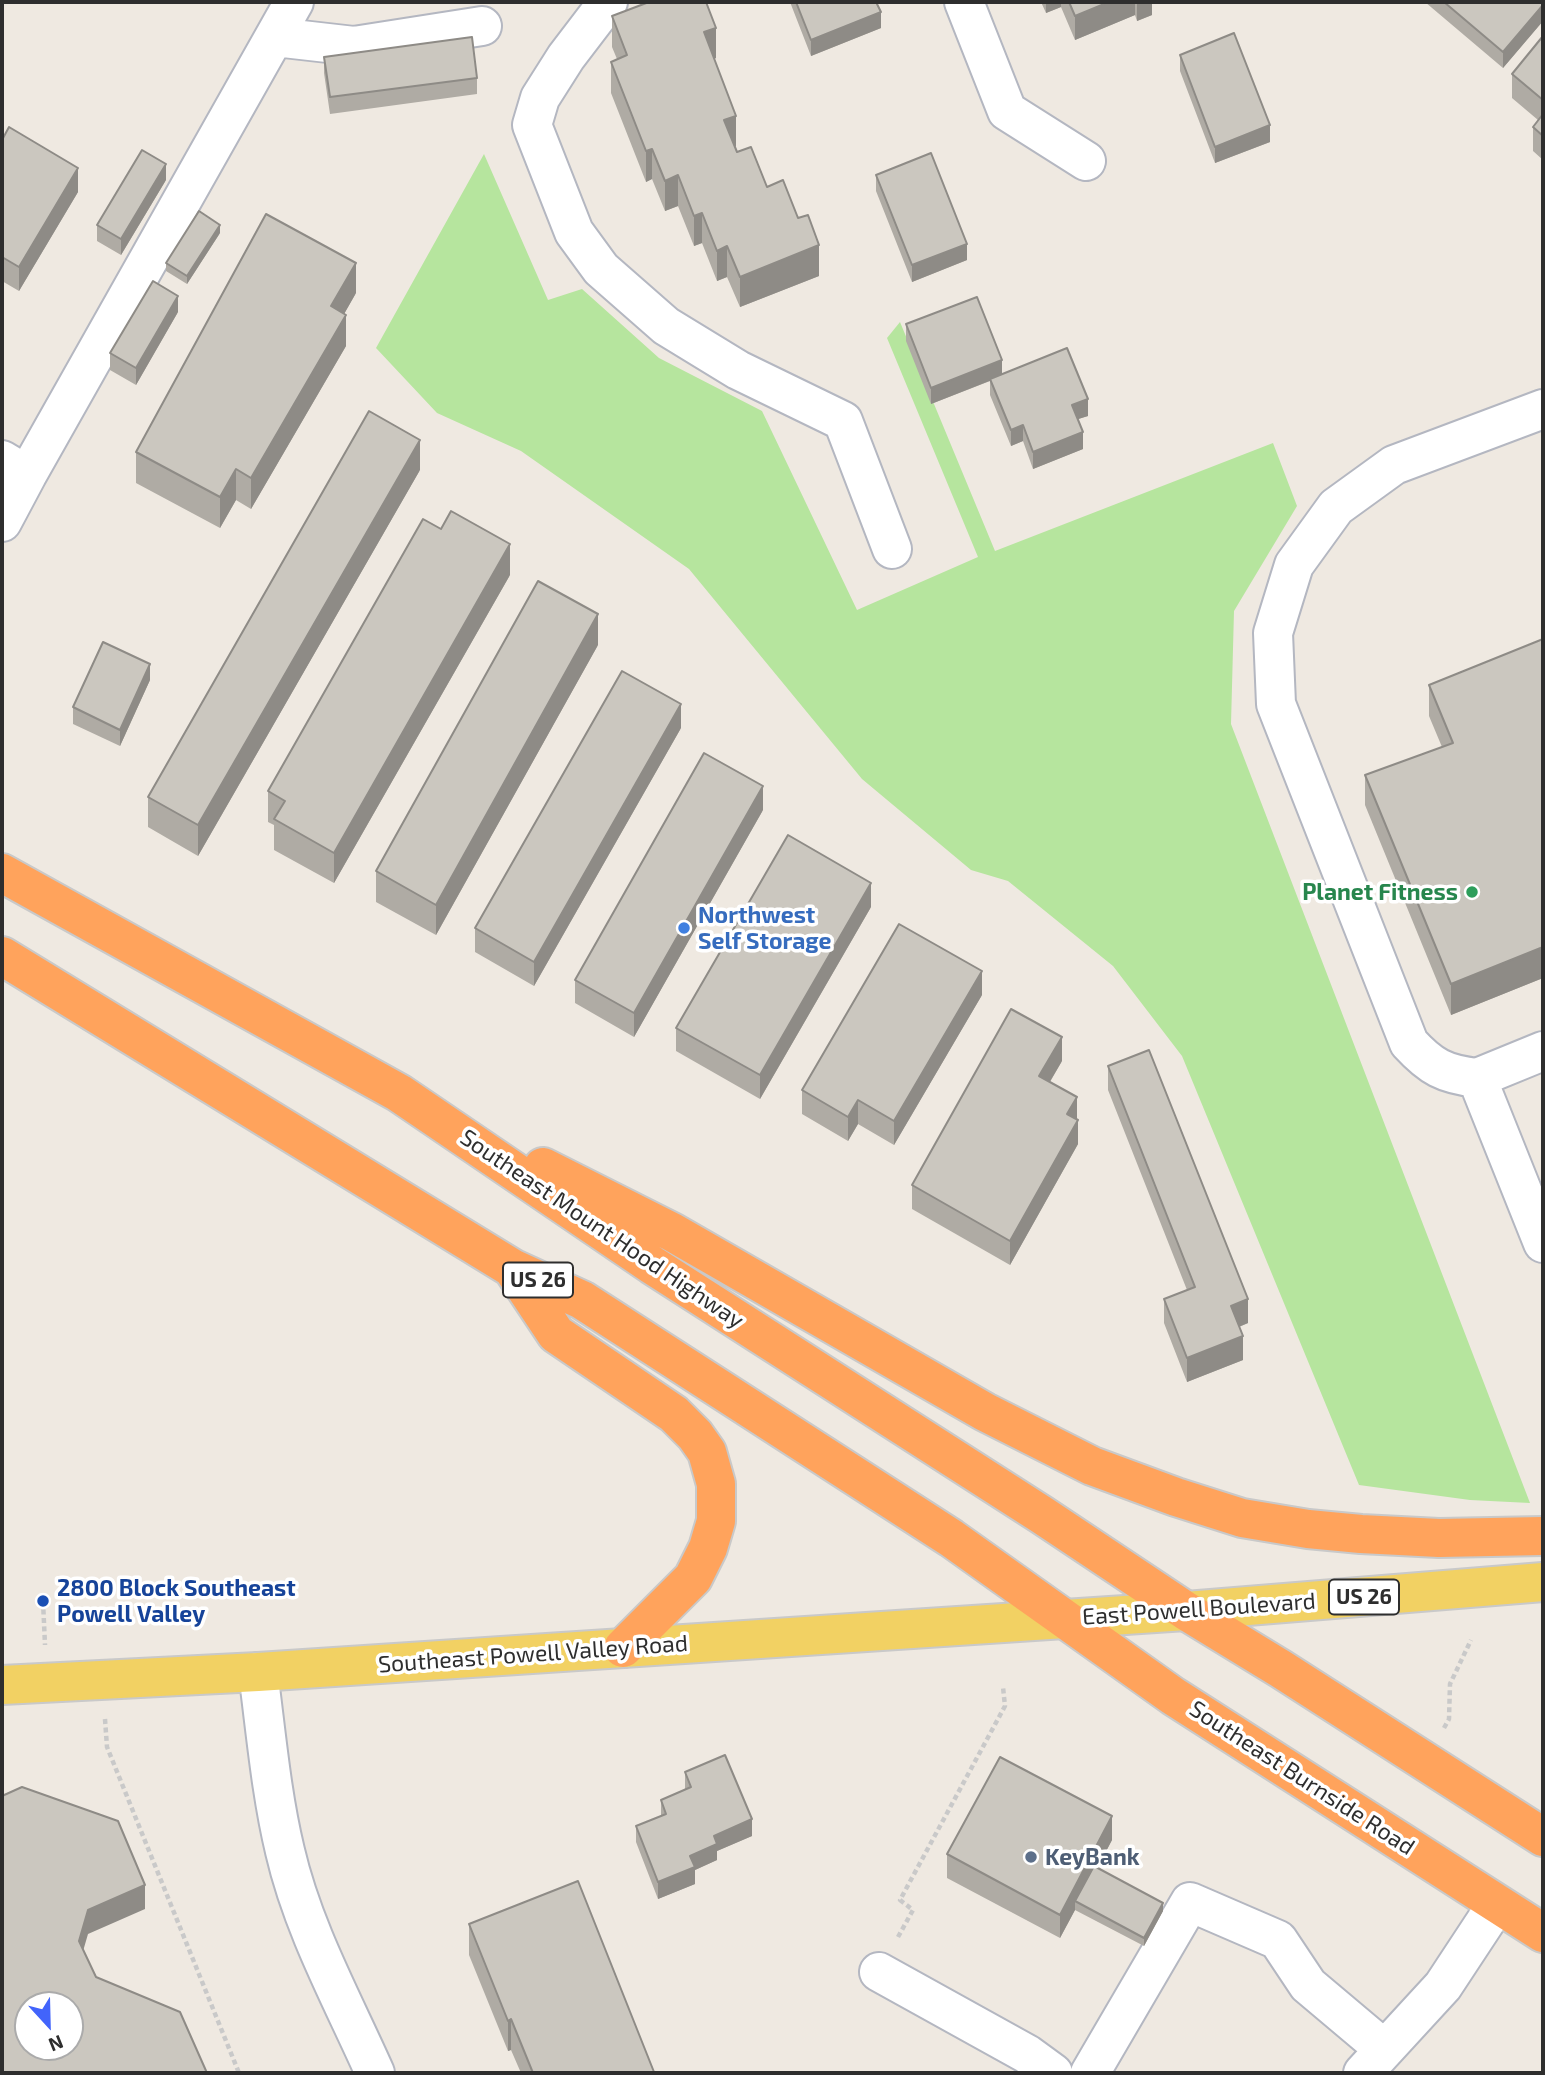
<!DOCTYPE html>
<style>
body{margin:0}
#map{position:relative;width:1545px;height:2075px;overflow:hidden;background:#efe9e1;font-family:"Exo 2",sans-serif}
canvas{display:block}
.frame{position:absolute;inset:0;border:4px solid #2e2e2e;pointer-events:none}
.north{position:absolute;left:14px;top:1991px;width:70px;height:70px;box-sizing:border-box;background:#fff;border:2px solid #ababab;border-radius:50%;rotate:158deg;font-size:19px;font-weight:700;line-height:28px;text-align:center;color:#2e2e2e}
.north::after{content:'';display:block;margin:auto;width:24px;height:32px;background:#4264fb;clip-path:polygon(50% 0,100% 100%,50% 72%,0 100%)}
</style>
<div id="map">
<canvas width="1545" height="2075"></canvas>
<div class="frame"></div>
<div class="north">N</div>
</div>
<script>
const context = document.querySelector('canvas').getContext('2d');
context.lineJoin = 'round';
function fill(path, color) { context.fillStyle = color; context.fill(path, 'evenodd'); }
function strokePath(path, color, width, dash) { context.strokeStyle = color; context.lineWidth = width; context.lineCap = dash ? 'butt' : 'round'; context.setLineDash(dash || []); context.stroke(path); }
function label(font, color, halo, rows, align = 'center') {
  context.font = font + ' "Exo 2",sans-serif'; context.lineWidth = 7; context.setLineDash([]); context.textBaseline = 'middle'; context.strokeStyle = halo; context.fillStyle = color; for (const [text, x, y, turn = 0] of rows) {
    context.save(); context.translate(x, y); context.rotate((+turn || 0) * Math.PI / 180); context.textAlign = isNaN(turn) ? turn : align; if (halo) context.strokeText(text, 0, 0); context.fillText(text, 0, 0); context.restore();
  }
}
fill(new Path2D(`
 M484,154l64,146 34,-11 77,69 103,53 95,199 121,-53 -91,-219 13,-16 95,229 278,-108 24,63 -63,105 -3,113 299,779 -60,-3 -111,-15 -177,-429 -69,-90 -105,-85 -37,-11 -109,-91 -173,-210 -168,-118 -84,-38 -61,-65z`), '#b6e59e');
const minor = new Path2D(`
 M608,2l-42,55 -26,41 -8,27 42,107 27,37 65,57 72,44 105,51 49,128
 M964,2l43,109 79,50
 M275,37l79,9 128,-20
 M2,460l25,15 267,-473
 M2,522l25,-47
 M1543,1051l-66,27 66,165
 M1477,1078c-33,-4 -46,-11 -68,-35l-133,-339 -3,-71 21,-68 42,-58 58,-42 149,-56
 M258,1672c8,60 13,121 27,179 18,78 58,150 90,222
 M879,1972l148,82 26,19
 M1090,2073l100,-171 88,38 30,45 76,64
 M1363,2073l80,-87 54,-82`);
const major = new Path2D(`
 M2,1685l256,-13 928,-61 357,-29`);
const highway = new Path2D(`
 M2,873l397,220 253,172 390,250 144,96 95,58 262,168
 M2,956l510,312 70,32 369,238 222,158 370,237
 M543,1167l129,65 313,180 107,54 84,31 66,21 66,11 53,5 78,4 104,-2
 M512,1268l44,66 118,80 21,21 12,17 9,32v37l-8,27 -15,30 -70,70`);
strokePath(minor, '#b4b7c1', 42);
strokePath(major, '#c9c9c9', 42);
strokePath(highway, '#c9c9c9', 42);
strokePath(new Path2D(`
 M43,1601l2,44
 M105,1719l2,28 132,326
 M1444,1728l5,-9 1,-35 21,-44
 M898,1937l15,-27 -13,-10 105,-194 -2,-19`), '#c9c9c9', 4.5, [5, 3.5]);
strokePath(minor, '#fff', 38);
strokePath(major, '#f2d163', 38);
strokePath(highway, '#ffa35c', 38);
fill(new Path2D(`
 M790,2h86l5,26 -70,28z
 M1041,2h111v13l-15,6 -2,-6 -60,25 -14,-33 -15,6z
 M1425,2h117l1,1v18l-40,47z
 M612,16l104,42 -2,1 23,93 30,35 52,89 -79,31 -13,-30 -10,4 -15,-38 -8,3 -16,-40 -13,5 -13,-32 -6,3 -35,-89v-31l6,-3 -5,-12z
 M1543,36v124l-10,-9v-24l5,-7 -26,-22v-24z
 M1180,55l90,87 -55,21 -35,-92z
 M324,57l153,21v16l-147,20 -6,-41z
 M2,140l76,52 -59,99 -17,-10z
 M876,175l91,85 -55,22 -36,-91z
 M166,180l-45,75 -24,-14v-16z
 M220,233l-33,51 -21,-13v-8z
 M356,293l-12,21 2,32 -95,163 -15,-9 -16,28 -84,-45v-31z
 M178,312l-42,73 -26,-15v-17z
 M906,324l96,50 86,42 -10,3 5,30 -50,20 -10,-28 -12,5 -21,-51v-14l-59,23 -25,-63z
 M420,470l-222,386 -50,-29v-30z
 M510,575l-176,308 -60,-33v-25l-6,-3v-31z
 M1543,639v339l-92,37 -86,-210v-30l77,-28 -13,-31v-31z
 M598,645l-162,290 -60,-33v-31z
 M150,680l-30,66 -47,-22v-17z
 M681,728l-147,258 -59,-34v-24z
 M763,810l-129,227 -59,-34v-23z
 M871,907l-111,192 -84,-48v-23z
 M982,995l-88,150 -36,-21 -10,17 -46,-27v-24z
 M1062,1061l-12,21 27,38 1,24 -68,121 -98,-56v-24z
 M1108,1066l140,257 -9,4 4,33 -56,22 -23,-59v-24l23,-9 -79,-200z
 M685,1772l67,64 -35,15v9l-22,10v14l-37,15 -22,-57v-16l25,-10v-16l24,-10z
 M1112,1840l-15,28 66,43 -19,35 -69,-36 -15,28 -113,-60v-24z
 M469,1924l185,149h-133l-10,-23 -3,1 -39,-96z`), '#afaba4');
fill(new Path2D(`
 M1046,2h15v5l-15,6z
 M1109,2h26v13l-60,25v-24z
 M1137,2h15v13l-15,6z
 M1543,5v16l-40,47v-16z
 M881,12v16l-70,28v-16z
 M716,28v30l-12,5v-31z
 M736,116v30l-12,5v-31z
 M1270,125v17l-55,21v-16z
 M652,149v30l-6,3v-31z
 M166,164v16l-45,75v-16z
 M78,168v24l-59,99v-24z
 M678,175v31l-13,5v-30z
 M702,213v30l-8,3v-30z
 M220,225v8l-33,51v-8z
 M967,244v16l-55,22v-17z
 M819,245v31l-79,31v-30z
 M727,246v31l-10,4v-30z
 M356,263v30l-25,44v-31z
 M178,296v16l-42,73v-17z
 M346,315v31l-95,163v-31z
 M1002,360v16l-71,28v-16z
 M1088,399v17l-16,5v-16z
 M1023,425v16l-12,5v-16z
 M1083,432v17l-50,20v-17z
 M420,440v30l-222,386v-31z
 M236,469v31l-16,28v-31z
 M510,544v31l-176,308v-30z
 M598,614v31l-162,290v-30z
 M150,664v16l-30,66v-16z
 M681,704v24l-147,258v-24z
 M763,786v24l-129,227v-24z
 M871,883v24l-111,192v-24z
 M1543,947v31l-92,37v-31z
 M982,971v24l-88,150v-24z
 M1062,1037v24l-23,39v-24z
 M1077,1097v24l-10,-7z
 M858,1100v24l-10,17v-24z
 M1078,1120v24l-68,121v-24z
 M1248,1299v24l-17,7v-24z
 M1243,1336v24l-56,22v-24z
 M1112,1816v24l-33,63 -4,-2v9l-15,28v-23z
 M752,1819v17l-35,15v9l-22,10v14l-37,15v-17l56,-46z
 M145,1885v24l-57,25 -9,31v-24l9,-31z
 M1163,1903v8l-19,35v-8z
 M511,2019v31l-3,1v-30z`), '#8e8b86');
const building = new Path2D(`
 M649,2h57l10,26 -12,4 32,84 -12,4 13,32 14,-5 16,40 16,-7 15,38 10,-3 11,30 -79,32 -13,-31 -10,5 -15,-38 -8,3 -16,-41 -13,6 -13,-32 -6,2 -35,-89 16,-7 -15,-39z
 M796,2h80l5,10 -70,28z
 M1069,2h40l-34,14z
 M1444,2h98l1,3 -40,47z
 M1234,33l36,92 -55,22 -35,-92z
 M1543,36v64l-31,-26z
 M472,37l5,41 -147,19 -6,-40z
 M1543,114v22l-10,-9z
 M9,127l69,41 -59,99 -17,-10v-117z
 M142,150l24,14 -45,75 -24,-14z
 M931,153l36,91 -55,21 -36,-90z
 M199,211l21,14 -33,51 -21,-13z
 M266,214l90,49 -25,43 15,9 -95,163 -15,-9 -16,28 -84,-45z
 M153,281l25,15 -42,72 -26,-15z
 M977,297l25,63 -71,28 -25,-64z
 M1067,348l21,51 -16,6 11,27 -50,20 -10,-27 -12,5 -21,-51z
 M369,411l51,29 -222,385 -50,-28z
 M451,511l59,33 -176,309 -60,-34 11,-18 -17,-10 155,-272 18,10z
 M538,581l60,33 -162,291 -60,-34z
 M1543,639v308l-92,37 -86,-209 88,-32 -24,-58z
 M103,642l47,22 -30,66 -47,-23z
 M622,671l59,33 -147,258 -59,-34z
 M704,753l59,33 -129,227 -59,-33z
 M788,835l83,48 -111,192 -84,-47z
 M899,924l83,47 -88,150 -36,-21 -10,17 -46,-27z
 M1011,1009l51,28 -23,39 38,21 -10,17 11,6 -68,121 -98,-56z
 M1149,1050l99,249 -17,7 12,30 -56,22 -23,-59 31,-12 -87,-221z
 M725,1755l27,64 -38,17 3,8 -27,12 5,11 -37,15 -22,-56 30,-12 -5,-14 30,-13 -6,-15z
 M1000,1757l112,59 -52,99 -113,-61z
 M22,1787l96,34 27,64 -57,25 -9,31 17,36 84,35 27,61h-205v-277zM28,2005h42v42h-42z
 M1094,1866l69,37 -19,35 -69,-37z
 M578,1881l76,191 -4,1h-117l-22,-54 -3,2 -39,-97z`);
fill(building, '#cbc7bf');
strokePath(building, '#8e8b86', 2);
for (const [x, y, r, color] of [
 [1472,892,7,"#2e9e5b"],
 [684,928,7,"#3f7fe0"],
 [43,1601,7,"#1a4fb4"],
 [1031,1857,7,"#5c6f8a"]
]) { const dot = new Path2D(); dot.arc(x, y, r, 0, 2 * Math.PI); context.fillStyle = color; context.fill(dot); strokePath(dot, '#fff', 2.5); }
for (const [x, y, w] of [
 [538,1280,70],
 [1364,1597,70]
]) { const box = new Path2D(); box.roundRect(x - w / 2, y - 17.5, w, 35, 5); context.fillStyle = '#fff'; context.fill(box); strokePath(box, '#2e2e2e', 2); }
label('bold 21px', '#2e2e2e', null, [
 ["US 26",538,1280],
 ["US 26",1364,1597]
]);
label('bold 23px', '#27864d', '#fff', [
 ["Planet Fitness",1458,892]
], 'right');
label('bold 23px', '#366cbe', '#fff', [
 ["Northwest",698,915],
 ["Self Storage",698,941]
], 'left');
label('23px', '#2e2e2e', '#fff', [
 ["Southeast Mount Hood Highway",602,1229,34],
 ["East Powell Boulevard",1199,1609,-4],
 ["Southeast Powell Valley Road",533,1654,-4],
 ["Southeast Burnside Road",1302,1778,33]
]);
label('bold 23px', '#164399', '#fff', [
 ["2800 Block Southeast",57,1588],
 ["Powell Valley",57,1614]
], 'left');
label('bold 23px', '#4e5e75', '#fff', [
 ["KeyBank",1045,1857]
], 'left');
</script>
